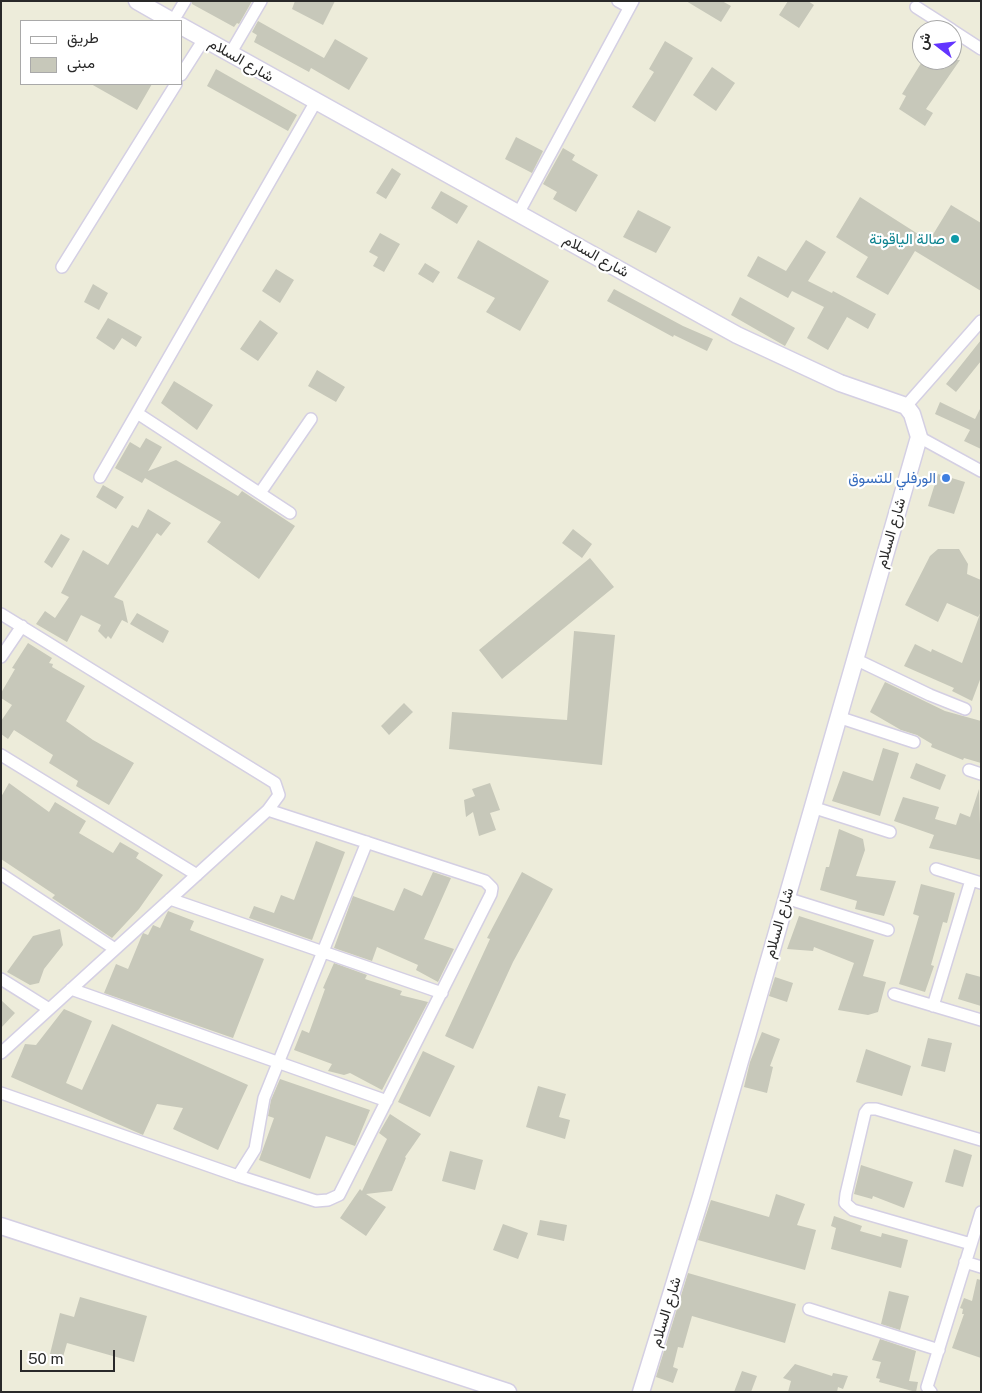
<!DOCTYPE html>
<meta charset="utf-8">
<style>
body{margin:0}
#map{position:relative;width:982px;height:1393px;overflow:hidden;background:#edecda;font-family:"Public Sans",Vazirmatn,sans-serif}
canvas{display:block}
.frame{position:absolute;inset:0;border:2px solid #292929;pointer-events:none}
.legend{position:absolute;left:20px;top:20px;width:162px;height:65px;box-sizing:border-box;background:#fff;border:1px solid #a9a9a9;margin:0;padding:6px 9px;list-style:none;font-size:15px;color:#292929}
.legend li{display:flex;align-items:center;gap:10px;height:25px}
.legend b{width:25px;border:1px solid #a9a9a9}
.north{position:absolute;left:912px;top:20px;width:50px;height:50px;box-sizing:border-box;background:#fff;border:1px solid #a9a9a9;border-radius:50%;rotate:286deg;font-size:14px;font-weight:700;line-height:20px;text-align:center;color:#292929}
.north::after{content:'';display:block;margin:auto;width:18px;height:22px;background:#6335ff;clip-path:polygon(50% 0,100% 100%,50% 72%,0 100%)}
.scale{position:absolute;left:20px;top:1350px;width:95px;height:22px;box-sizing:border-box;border:2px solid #292929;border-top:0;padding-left:6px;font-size:15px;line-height:18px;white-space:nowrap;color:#292929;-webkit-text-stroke:4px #fff;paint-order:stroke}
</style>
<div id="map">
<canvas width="982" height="1393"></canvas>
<div class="frame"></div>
<ul class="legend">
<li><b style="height:6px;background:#fff"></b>طريق</li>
<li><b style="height:14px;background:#c7c8ba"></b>مبنى</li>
</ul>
<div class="north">ش</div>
<div class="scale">50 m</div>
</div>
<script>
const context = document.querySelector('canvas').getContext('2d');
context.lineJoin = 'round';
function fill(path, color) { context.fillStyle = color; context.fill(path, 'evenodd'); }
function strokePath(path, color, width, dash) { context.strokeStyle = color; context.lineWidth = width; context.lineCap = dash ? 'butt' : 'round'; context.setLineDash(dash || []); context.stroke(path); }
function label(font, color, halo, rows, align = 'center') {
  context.font = font + ' "Public Sans",Vazirmatn,sans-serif'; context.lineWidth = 4.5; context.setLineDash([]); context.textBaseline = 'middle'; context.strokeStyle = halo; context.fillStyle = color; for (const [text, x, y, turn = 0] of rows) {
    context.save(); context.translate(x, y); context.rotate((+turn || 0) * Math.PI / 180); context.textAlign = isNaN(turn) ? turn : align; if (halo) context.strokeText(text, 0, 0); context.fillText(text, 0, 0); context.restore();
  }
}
fill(new Path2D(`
 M192,1h60l-13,23 -2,-1 -3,4 -42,-23z
 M295,1h40l-12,24 -31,-16z
 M686,1h36l9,5 -10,16z
 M788,1h20l6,4 -15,23 -20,-13z
 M258,21l66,37 11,-19 33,19 -19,32 -38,-22 -2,4 -55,-30 3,-7 -5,-3z
 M665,41l28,17 -38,64 -23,-15 22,-35 -5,-3z
 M923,60h37l-34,49 7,4 -8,13 -26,-17 7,-13 -4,-2z
 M712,67l23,16 -19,28 -23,-16z
 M216,69l81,46 -9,16 -81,-45z
 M91,84h61l-15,26z
 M516,137l27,14 -11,22 -27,-14z
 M563,148l12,7 -3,5 26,15 -22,37 -23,-13 4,-7 -14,-8z
 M392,168l9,6 -15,25 -10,-6z
 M441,191l27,15 -11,18 -26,-16z
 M860,197l69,44 22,-36 30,18v68l-66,-40 -27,44 -32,-18 12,-20 -32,-20z
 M638,210l33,17 -15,26 -33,-16z
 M380,233l20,11 -16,28 -11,-6 5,-9 -9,-5z
 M478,240l71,41 -29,50 -34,-19 9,-14 -38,-20z
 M806,240l20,12 -18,29 24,12 1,-2 43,23 -8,15 -21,-12 -19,33 -21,-12 17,-31 -32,-16 -4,7 -41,-22 11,-20 28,15z
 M425,263l15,9 -7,11 -15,-9z
 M276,269l18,11 -14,23 -18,-12z
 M93,284l15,9 -9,17 -15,-8z
 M614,289l69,37 30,13 -6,12 -33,-16 -1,2 -66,-36z
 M740,297l55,31 -10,18 -54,-31z
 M108,318l34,19 -6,10 -14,-9 -8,12 -18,-12z
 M260,320l18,13 -20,28 -18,-12z
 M981,340v21l-25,31 -10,-8z
 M317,370l28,17 -9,15 -28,-16z
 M174,381l39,24 -16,25 -36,-27z
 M940,402l35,17 6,-12v42l-17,-8 6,-11 -35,-16z
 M146,438l16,9 -14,24 28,-11 62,36 4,-5 53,35 -36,53 -52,-37 14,-20 -76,-44 -3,5 -27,-15 15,-26 10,6z
 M938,474l27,8 -11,32 -26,-8z
 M103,485l21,12 -8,12 -20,-12z
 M148,509l23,14 -10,13 -4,-3 -43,64 9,4 5,22 -6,-3 -11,19 -3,-3 -2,3 -8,-8 3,-6 -20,-10 -14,27 -31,-18 9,-13 10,7 14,-21 -8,-4 22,-43 25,15 24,-40 6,3z
 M573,529l19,15 -10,14 -20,-15z
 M61,534l9,5 -18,29 -8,-6z
 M938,549h21l9,15 -1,10 14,6v32l-3,5 -31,-14 -9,19 -33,-17 25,-49z
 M590,558l24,29 -112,92 -23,-29z
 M137,613l32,18 -6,12 -33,-19z
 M980,614l1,63 -9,24 -20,-10 2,-3 -50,-22 11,-22 16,8 1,-3 30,14z
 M574,631l41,4 -13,130 -153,-16 3,-37 115,8z
 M28,643l24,15 -3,5 4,1 -1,3 33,19 -19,35 27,19 41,23 -25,42 -33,-19 2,-5 -29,-18 4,-8 -39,-25 -6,9 -7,-5v-13l11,-16 -11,-7v-5l14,-24 -3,-1z
 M885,682l60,29 36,10v42l-17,-5 -1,2 -32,-13 1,-3 -15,-9 -16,-5 -31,-18z
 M404,703l9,9 -24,23 -8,-9z
 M883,748l16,5 -19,63 -48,-15 11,-30 30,10z
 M916,763l30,12 -6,15 -30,-12z
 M9,783l40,29 6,-10 31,19 -7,12 34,20 7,-11 19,11 -3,5 27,17 -24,34 -27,29 -60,-40 3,-3 -54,-36v-62z
 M490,783l10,27 -10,3 6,17 -17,6 -6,-24 -7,5 -2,-17 11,-4 -3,-7z
 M979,789l2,71 -52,-12 5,-13 -40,-14 9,-24 36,10 -4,12 21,6 4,-12 10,4z
 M839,829l24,10 2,11 -9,26 40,5 -12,35 -29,-7 2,-8 -37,-11 6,-23h3z
 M316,841l29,11 -33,88 -63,-22 5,-12 20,7 7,-18 13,5z
 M433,872l18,6 -27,61 30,10 -16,33 -22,-12 2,-5 -41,-18 -5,14 -38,-13 19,-52 41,15 10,-23 18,8z
 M522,872l31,17 -40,73 -40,87 -28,-13 45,-97 -3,-1z
 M921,884l34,9 -8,30 -4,-1 -12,43 3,1 -9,26 -26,-8 20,-68 -6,-2z
 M168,911l26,10 -4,9 74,29 -31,79 -129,-45 12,-29 12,5 14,-34 1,-2 5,2 5,-10 7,3z
 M799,916l75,24 -11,36 23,6 -8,30 -10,3 -30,-5 16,-47 -40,-16 -1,4 -26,-2z
 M60,929l3,16 -19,24 -5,14 -9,2 -23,-13 26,-36z
 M334,963l33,12 -2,4 37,12 -2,4 28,7 -46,88 -32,-17 -6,2 -16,-4 4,-7 -38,-14 8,-20 7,3 16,-44 -2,-1z
 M966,973l15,4v29l-23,-7z
 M775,977l18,6 -6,19 -18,-6z
 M1,1000l14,13 -14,15z
 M64,1009l28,12 -26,62 16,7 30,-66 136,61 -30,65 -45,-21 10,-21 -26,-4 -14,31 -132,-58 14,-33 11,1z
 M762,1032l18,7 -10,27 3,1 -6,26 -23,-6 6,-25z
 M928,1038l24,5 -7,29 -24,-6z
 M866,1049l45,17 -9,30 -46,-14z
 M423,1051l32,15 -25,51 -32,-15z
 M280,1079l90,31 -15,36 -29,-10 -16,43 -51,-19 15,-42 -6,-2 3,-16z
 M538,1086l28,8 -7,23 11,3 -5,19 -39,-12z
 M390,1114l31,20 -16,23 1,1 -14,33 -26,3 20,13 -20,29 -26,-18 20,-29 2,2 25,-52 -8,-6z
 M954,1149l18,6 -9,32 -18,-5z
 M450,1151l33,9 -8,30 -33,-9z
 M861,1165l52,17 -9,26 -31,-12 -1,3 -18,-5z
 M776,1194l29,10 -8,21 19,5 -11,40 -107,-30 13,-40 58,17z
 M834,1216l28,10 -2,5 21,6 1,-4 26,7 -7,28 -70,-19 5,-21 -5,-2z
 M540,1220l27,5 -3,16 -27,-6z
 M503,1224l25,9 -10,26 -25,-9z
 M688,1273l108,31 -11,39 -93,-27 -9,32 -5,-1 -5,20 5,2 -5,14 -17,-6z
 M977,1279l4,1v78l-29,-10 12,-34h-2l1,-5 -3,-1 4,-10 8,3z
 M889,1291l20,5 -9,34 -19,-6z
 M80,1297l67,19 -13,46 -67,-19 -4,14 -13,-3 10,-41 14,4z
 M880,1339l36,12 -7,30 9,1 -2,10 -37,-10 1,-3 -4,-1 5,-16 -9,-2z
 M795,1364l37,12 1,-3 15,3 -5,13 -5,-2 -1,5h-49l3,-11 -8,-3z
 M742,1371l15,5 -6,16h-17z`), '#c7c8ba');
const minor = new Path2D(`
 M618,1l11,6
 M916,7l36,23
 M173,21l12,-20
 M952,30l29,19
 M230,54l31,-53
 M181,75l23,-36
 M518,214l115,-213
 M62,267l114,-183
 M906,406l75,-85
 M137,413l153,100
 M919,437l62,34
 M100,477l215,-374
 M260,493l51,-74
 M1,614l274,169 4,12 -11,15 -267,243
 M1,657l21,-31
 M855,659l75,36 35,14
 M838,717l76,25
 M1,755l196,120
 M969,770l12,4
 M812,807l78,25
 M936,869l45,14
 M1,874l114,75
 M786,898l102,32
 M170,899l272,94
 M1,979l48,30
 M71,989l316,112
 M894,994l87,26
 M933,1006l38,-126
 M1,1093l237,83 78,25 12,-1 11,-5 152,-301 1,-6 -7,-7 -217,-71
 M238,1176l17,-27 9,-51 103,-256
 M971,1244l-118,-34 -8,-7 1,-9 19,-81 3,-4h8l105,31
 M965,1262l16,5
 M809,1309l130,41
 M931,1392l-4,-5 54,-175`);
const secondary = new Path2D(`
 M137,1l35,20
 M181,26l556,309 103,48 66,23 6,8 7,23 -218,760 -60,195
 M1,1226l507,166`);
strokePath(minor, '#d4cfe3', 14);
strokePath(secondary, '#d4cfe3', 19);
strokePath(minor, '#fff', 11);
strokePath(secondary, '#fff', 16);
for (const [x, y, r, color] of [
 [955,239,5,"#0f9aa8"],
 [946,478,5,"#3f7fe0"]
]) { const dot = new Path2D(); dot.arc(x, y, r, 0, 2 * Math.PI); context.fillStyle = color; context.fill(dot); strokePath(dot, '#fff', 2); }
label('15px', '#292929', '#fff', [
 ["شارع السلام",241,60,30],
 ["شارع السلام",596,256,29],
 ["شارع السلام",891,533,-74],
 ["شارع السلام",779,923,-74],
 ["شارع السلام",666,1312,-73]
]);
label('15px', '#0d838f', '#fff', [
 ["صالة الياقوتة",945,239]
], 'right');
label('15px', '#366cbe', '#fff', [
 ["الورفلي للتسوق",936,478]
], 'right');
</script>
